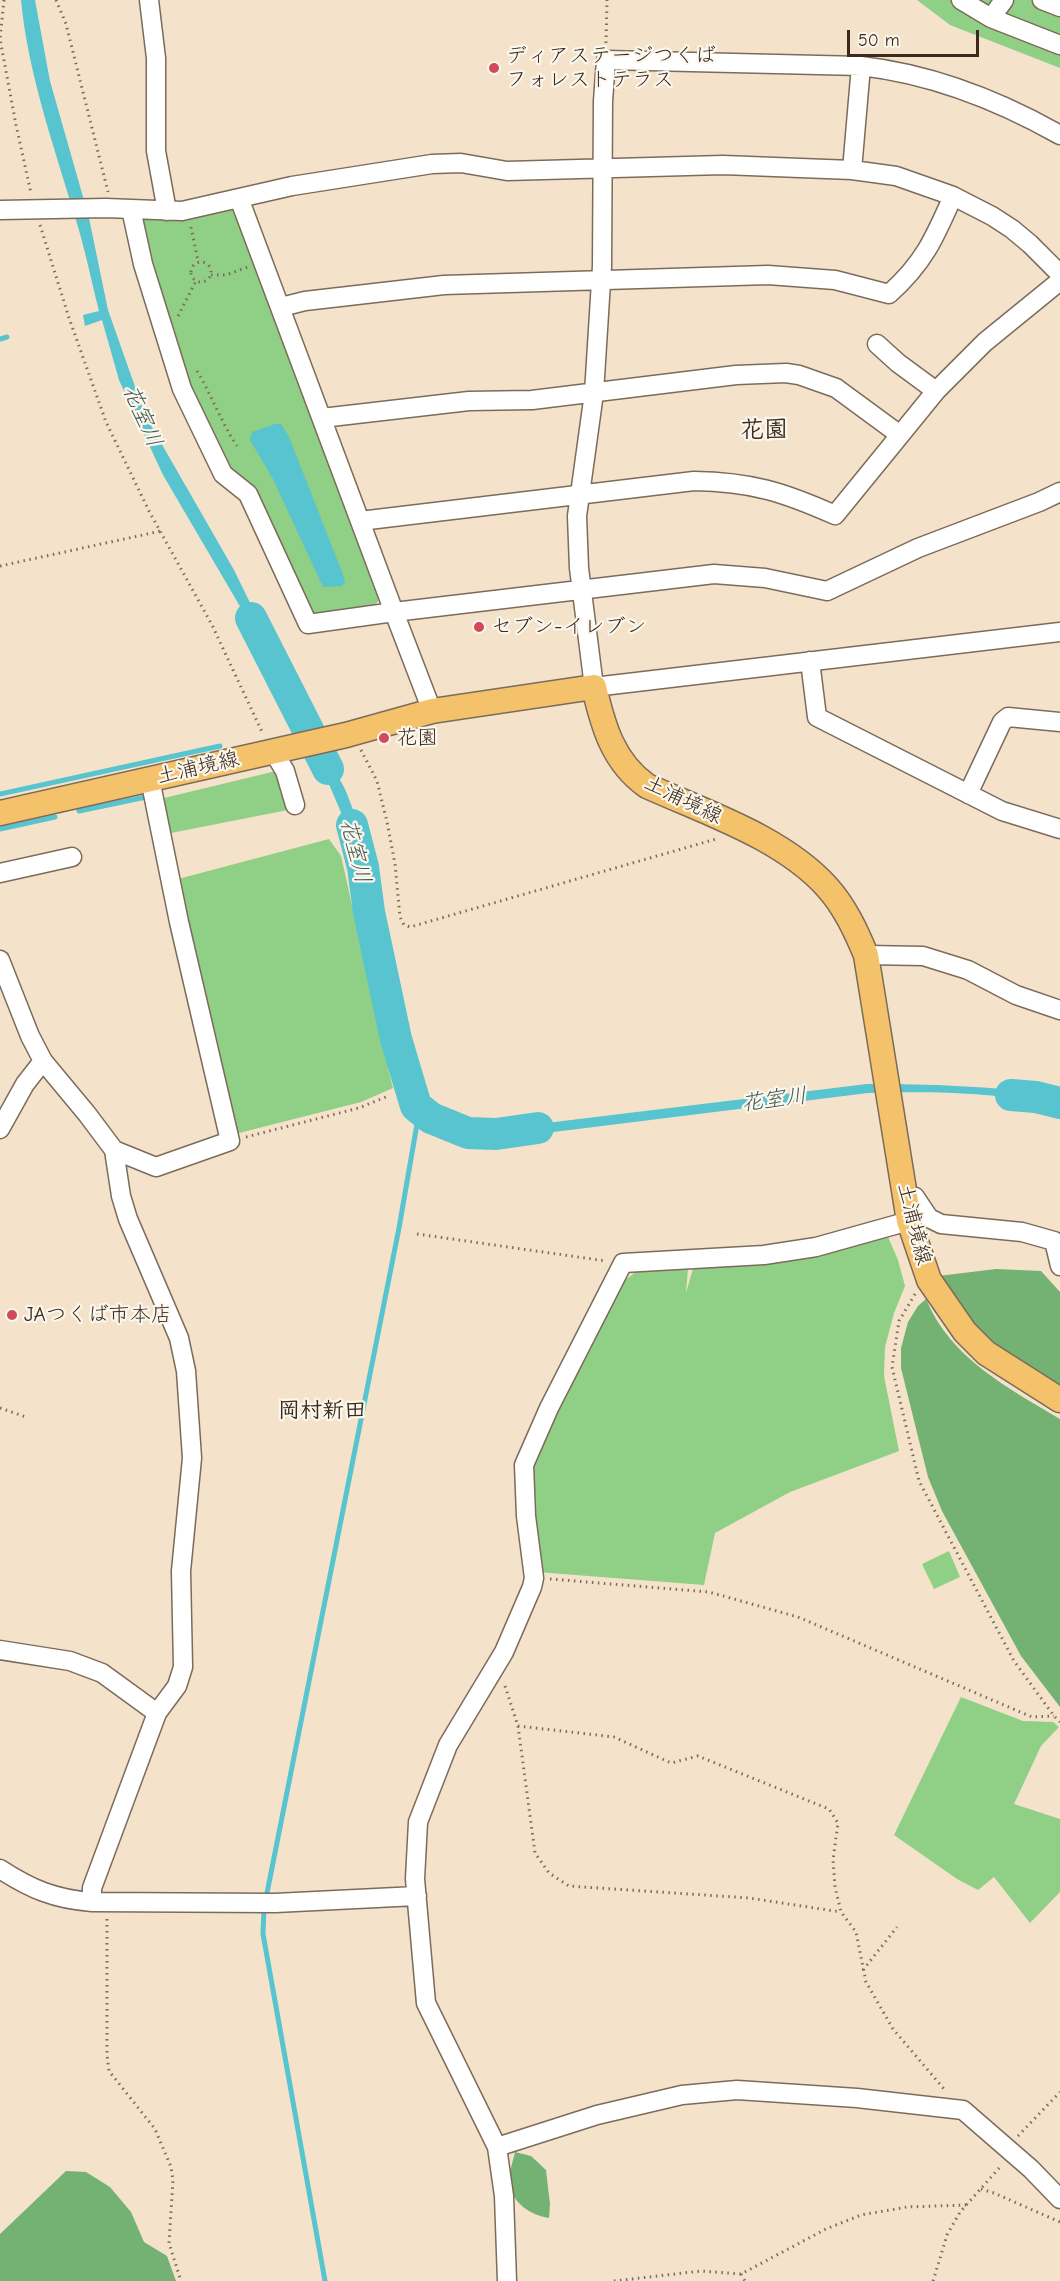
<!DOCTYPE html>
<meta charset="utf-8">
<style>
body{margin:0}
#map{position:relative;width:1060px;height:2281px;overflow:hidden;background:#f4e3ca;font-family:"Comic Neue",sans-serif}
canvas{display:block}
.scale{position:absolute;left:847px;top:30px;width:132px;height:27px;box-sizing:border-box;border:3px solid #3b2a1e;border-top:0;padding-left:8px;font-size:18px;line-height:21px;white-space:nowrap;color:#3b2a1e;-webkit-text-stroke:4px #fbf7ec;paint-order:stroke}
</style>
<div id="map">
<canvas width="1060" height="2281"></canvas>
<div class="scale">50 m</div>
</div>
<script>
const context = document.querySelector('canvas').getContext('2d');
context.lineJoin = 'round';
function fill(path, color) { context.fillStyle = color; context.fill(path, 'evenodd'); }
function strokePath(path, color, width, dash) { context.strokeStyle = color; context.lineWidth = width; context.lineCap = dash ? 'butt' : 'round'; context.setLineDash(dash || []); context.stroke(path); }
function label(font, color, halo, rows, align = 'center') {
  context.font = font + ' "Comic Neue","Klee One",sans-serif'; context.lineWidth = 4.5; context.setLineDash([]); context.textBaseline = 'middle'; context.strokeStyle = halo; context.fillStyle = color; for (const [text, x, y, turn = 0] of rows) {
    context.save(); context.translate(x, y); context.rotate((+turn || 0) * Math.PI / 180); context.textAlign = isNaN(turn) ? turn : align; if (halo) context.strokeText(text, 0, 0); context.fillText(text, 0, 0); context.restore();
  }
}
fill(new Path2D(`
 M917,0h143v68l-110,-43z
 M230,209l7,4 142,387 -5,6 -60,8 -7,-4 -82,-141 -49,-113 -35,-133 5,-7 36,4z
 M276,771l12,39 -117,23 -11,-34z
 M329,839l12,17c18,77 32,156 52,232l-32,14 -122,31 -5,-3 -56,-251z
 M888,1237l10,23 7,26 -11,27 -9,34 -1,29 15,75 -109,41 -75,41 -11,52 -167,-13 -7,-98 5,-20 82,-167 22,-18h49l-2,24 8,-28z
 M949,1551l11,26 -26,12 -12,-25z
 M961,1697l62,24 30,1 6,5 -18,19 -27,58 46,15v73l-30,31 -36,-46 -16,13 -21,-11 -63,-44z`), '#90cf86');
fill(new Path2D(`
 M996,1269l45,2 19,21v97l-66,-44 -25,-21 -31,-48z
 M926,1299c24,59 82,89 134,120v288l-39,-51 -79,-145 -14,-34 -27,-109v-20l7,-26 10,-16z
 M515,2152l16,4 15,14 4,34 -1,14c-19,-3 -39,-16 -39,-37 -1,-9 3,-20 5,-29z
 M66,2171l20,1 24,15 21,25 13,30 23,14 9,25h-176v-47z`), '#74b273');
fill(new Path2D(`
 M21,0h14l15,81 39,137 19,92 37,105 89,155 79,161 32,58 12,31 11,45 -12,2 -10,-43 -21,-49 -12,-44 -150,-256 -44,-95 -17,-60 -17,6 -2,-11 16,-4c-8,-31 -14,-63 -24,-94 -21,-71 -47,-143 -54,-217z
 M275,424h6l8,13 55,140 1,6 -4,3 -18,1 -50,-108 -23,-39 2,-8z
 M867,1084c62,0 125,2 186,11l-1,10c-53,-13 -128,-14 -184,-12l-371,46v-10z`), '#57c4cf');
fill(new Path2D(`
 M316,730l20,35 -16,3 -10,-36z`), '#f4e3ca');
strokePath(new Path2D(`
 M0,339l7,-2
 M0,794l220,-48
 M79,811l67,-14 1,4
 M0,829l55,-12
 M266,1898l133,-670 18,-104 -1,-18
 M264,1907l-1,27 62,347`), '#57c4cf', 5);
strokePath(new Path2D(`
 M251,618l77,151
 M352,825l11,42 6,45 27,127 20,67 15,12 37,15 28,1 42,-6
 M1011,1095l25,2 24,6`), '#57c4cf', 32);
const minor = new Path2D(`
 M149,0l7,58v93l11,60
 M961,0l30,18 69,27
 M1042,0l18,7
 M991,18l13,-18
 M1060,135c-62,-35 -129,-61 -199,-69l-255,-6 -3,41 -1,165 -8,127 -17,123 2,52 15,119 466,-55
 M852,170l9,-104
 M239,198l155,414 320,-38 51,4 62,13 91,-43 121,-46 21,-10
 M131,209l12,55 39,125 41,85 25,20 60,130 86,-12 38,99
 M0,210l106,-2 76,3 110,-25 140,-22 29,-1 46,8 216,-6 129,5 44,6 57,20 39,20 20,13 18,15 30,30
 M281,307l24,-6 139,-16 324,-10 67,5 54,14c35,-31 46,-57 64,-98
 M877,344l21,19 38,28
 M322,418l147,-17 63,-1 204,-25 50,-2 13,2 37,13 64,47
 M360,521l334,-40c58,1 89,11 141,34l101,-124 49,-49 75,-61
 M810,661l7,56 185,94 58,18
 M273,751l12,20 10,34
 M968,794l34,-72 6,-5 52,5
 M0,873l72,-16
 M866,955l57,1 45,14 48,25 44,15
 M0,960l30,76 13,25 44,53 27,36 7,46 7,23 51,119 7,33 6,87 -11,113 2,96 -6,19 -20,27 -65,175v14
 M0,1129l25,-45 18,-23
 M114,1150l42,17 74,-26 -51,-219 -29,-143
 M906,1198l9,-1 14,21 12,6 81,8 32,9 6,25
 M0,1650l70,11 32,12 55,40
 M0,1869c31,20 54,30 92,33l183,1 142,-7
 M497,2147l100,-32 85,-20 55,-5 120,8 106,12 68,59 29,30
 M507,2281l-3,-85 -7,-49 -71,-144 -11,-124 3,-57 30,-77 56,-93 28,-65 2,-9 -8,-62 -2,-51 25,-57 74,-145 141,-8 52,-8 93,-26`);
const major = new Path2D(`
 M0,813l346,-78 86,-24 162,-24c9,39 19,75 53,99 60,27 136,52 180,101 18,20 29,44 39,68l43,266 20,59 36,52 21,21 74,47`);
strokePath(minor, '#7c6b5a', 21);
strokePath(major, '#7c6b5a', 27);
strokePath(new Path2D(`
 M4,0l-4,39 16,86 15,68
 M56,0l10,24 42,168
 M606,43l1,-43
 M40,225l29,93 37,104 43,89 63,114 51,109
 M191,227l7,34
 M191 272a10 10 0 1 1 20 0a10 10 0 1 1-20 0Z
 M211,275h15l22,-8
 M178,316l18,-35
 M197,371c15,25 24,51 40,75
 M0,566l161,-35
 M361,750l16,31 10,41 8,42 5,53 4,8 6,2 306,-88
 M246,1137l113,-29 27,-11
 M417,1234l189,27
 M915,1294l-16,27 -7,46 27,114 95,180 40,55 6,6
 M0,1408l26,9
 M550,1579l159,13 89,25 234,100 22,-1
 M505,1686l13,40 96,11 57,26 27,-7 131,53 9,14 -5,37 2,27 6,25 15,20 10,50 27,47 51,60
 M518,1726l17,127 14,20 20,13 180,12 92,14
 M107,1919v136l2,16 46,58 16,38 2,13 -4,63 12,38
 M863,1970l34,-43
 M1018,2136l42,-44
 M981,2189l13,4 66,29
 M741,2274l4,7
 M614,2281l87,-10 40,3 85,-45 35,-14 46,-8 59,-2
 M933,2281l14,-46 13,-23 41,-46`), '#7c6b5a', 3, [1.5, 4.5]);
strokePath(minor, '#fff', 18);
strokePath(major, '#f4c26a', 24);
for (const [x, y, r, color] of [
 [494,68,6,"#d1495b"],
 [479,627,6,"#d1495b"],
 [384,738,6,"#d1495b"],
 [12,1315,6,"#d1495b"]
]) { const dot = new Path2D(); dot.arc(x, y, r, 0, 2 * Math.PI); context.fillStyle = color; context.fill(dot); strokePath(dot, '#fbf7ec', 2); }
label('21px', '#3b2a1e', '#fbf7ec', [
 ["ディアステージつくば",506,56],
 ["フォレストテラス",506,80],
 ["セブン-イレブン",491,627],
 ["花園",396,738],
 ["JAつくば市本店",24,1315]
], 'left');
label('21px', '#3b2a1e', '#fbf7ec', [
 ["土浦境線",198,768,-13],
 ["土浦境線",683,800,26],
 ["土浦境線",914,1224,76]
]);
label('italic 22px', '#435853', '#fbf7ec', [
 ["花室川",142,416,66],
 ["花室川",355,851,76],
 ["花室川",774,1100,-7]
]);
label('bold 22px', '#3b2a1e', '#fbf7ec', [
 ["岡村新田",322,1411]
]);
label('bold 24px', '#3b2a1e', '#fbf7ec', [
 ["花園",764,430]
]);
</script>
